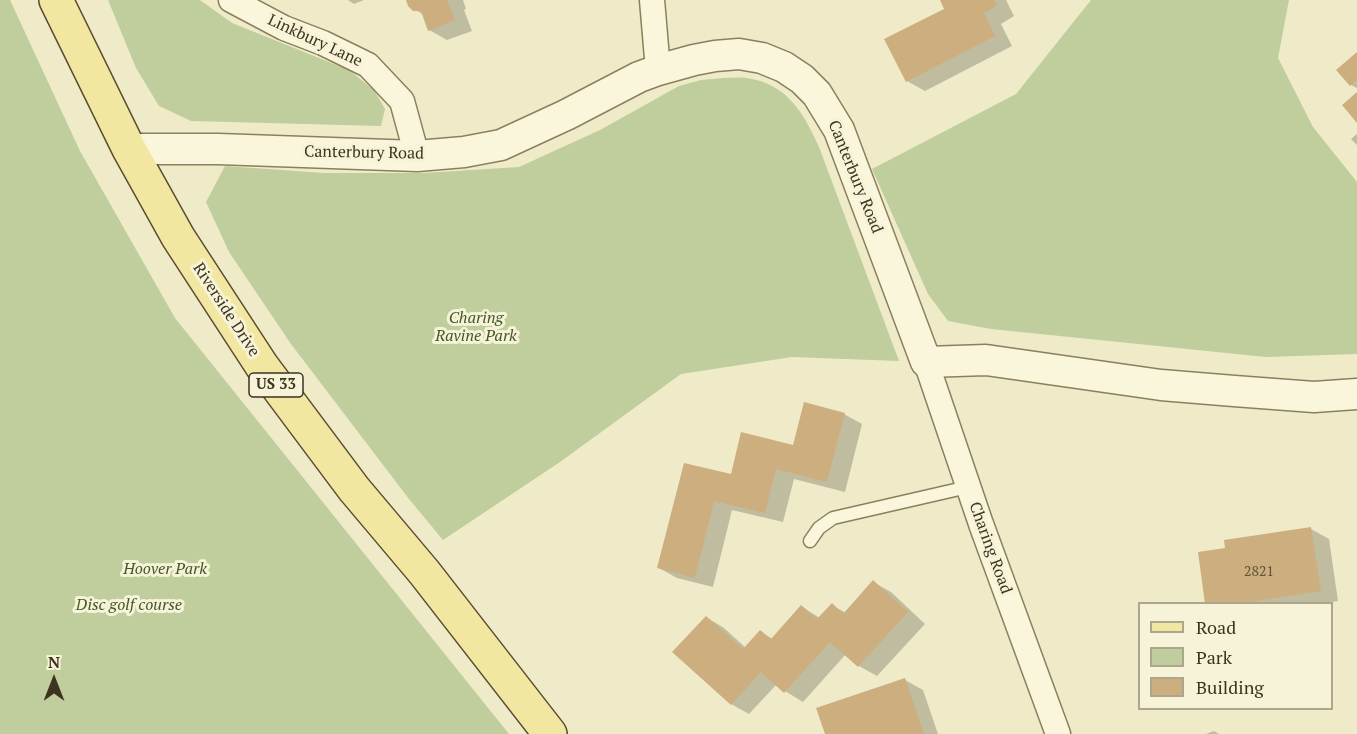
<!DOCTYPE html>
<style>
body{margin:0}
#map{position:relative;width:1357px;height:734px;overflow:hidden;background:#efebc9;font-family:"PT Serif",serif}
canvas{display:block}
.legend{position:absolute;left:1138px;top:602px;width:195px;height:108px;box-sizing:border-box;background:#f6f3d8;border:2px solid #aca68e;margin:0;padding:8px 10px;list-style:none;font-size:18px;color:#3c3320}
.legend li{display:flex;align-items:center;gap:12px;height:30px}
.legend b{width:30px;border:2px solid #aca68e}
.north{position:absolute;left:24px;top:650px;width:60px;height:60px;-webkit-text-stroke:4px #f6f3d8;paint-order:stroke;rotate:0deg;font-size:16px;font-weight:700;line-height:24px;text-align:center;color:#3c3320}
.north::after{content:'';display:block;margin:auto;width:21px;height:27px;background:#3c3320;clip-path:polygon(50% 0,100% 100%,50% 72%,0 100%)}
</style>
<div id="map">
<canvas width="1357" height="734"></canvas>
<ul class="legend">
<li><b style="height:8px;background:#f1e7a1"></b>Road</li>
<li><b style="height:16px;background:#bfce9c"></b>Park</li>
<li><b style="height:16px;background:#cdae7e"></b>Building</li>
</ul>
<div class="north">N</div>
</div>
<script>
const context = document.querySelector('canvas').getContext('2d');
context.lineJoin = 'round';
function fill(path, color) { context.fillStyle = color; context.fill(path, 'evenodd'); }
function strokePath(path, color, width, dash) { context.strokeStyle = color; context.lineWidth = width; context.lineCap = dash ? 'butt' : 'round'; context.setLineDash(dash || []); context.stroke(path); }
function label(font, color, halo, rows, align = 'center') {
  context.font = font + ' "PT Serif",serif'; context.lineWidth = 6; context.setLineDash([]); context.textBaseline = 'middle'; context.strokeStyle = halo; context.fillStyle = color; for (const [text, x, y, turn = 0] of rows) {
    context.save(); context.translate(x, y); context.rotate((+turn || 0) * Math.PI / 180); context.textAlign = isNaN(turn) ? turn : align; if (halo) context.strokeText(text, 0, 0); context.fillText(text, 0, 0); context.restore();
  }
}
fill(new Path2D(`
 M0,0h10l70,151 95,167 334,416h-509z
 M108,0h92l32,23 117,47 25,20 11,19 -4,17 -190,-5 -32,-15 -23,-38z
 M1091,0h198l-11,58 35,69 44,55v172l-91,3 -275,-28 -43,-8 -20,-27 -56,-125 144,-75z
 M723,78c8,0 17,-1 24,0 41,6 57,36 72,69l80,214 -107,-4 -111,17 -121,88 -117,78 -34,-41 -118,-155 -62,-92 -23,-50 19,-36 99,7h100l95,-6 81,-37 79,-44 22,-6z`), '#bfce9c');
fill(new Path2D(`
 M348,0h16l-10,4z
 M407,0h56l3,9 -2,1 8,21 -25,9 -18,-10 -5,-15 -10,-6z
 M942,0h64l8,16 -13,8 11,22 -87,45 -18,-10 39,-72z
 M1357,54v34l-6,-3z
 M1357,134v11l-6,-6z
 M844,414l18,10 -17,68 -51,-13 -11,43 -51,-12 -19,77 -36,-9 -18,-10 73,-92 62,-29z
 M1311,529l18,10 9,62 -17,3h-114l20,-55z
 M873,582l18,10 34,32 -48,52 -18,-10 -13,-12 -43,48 -18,-11 -8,-7 -28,30 -18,-10 -25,-87 18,11 22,20 14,-16 13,7 29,-32 18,11 12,-13 14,8z
 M905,680l18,10 15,44h-111z
 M1214,731l5,3h-13z`), '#0003');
fill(new Path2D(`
 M406,0h41l8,20 -27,11 -7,-20h-8l-5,-5z
 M940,0h54l3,6 -13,7 11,23 -89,46 -22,-43 60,-30z
 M1357,52v28l-7,6 -14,-16z
 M1357,92v31l-15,-18z
 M804,402l41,11 -18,69 -51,-13 -11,44 -51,-12 -19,77 -38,-10 27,-105 47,11 10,-42 52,13z
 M1311,527l10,64 -83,13h-33l-7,-52 27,-4 -1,-8z
 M873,580l35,32 -50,55 -28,-25 -46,51 -23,-21 -30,33 -59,-53 34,-36 37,33 17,-19 11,9 30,-34 16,14 15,-16 11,11z
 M905,678l19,56h-99l-9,-26z`), '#cdae7e');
const service = new Path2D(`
 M810,541l9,-13 14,-10 135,-31`);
const minor = new Path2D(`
 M231,0l53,28 39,15 45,22 34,36 15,55
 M652,0l6,70
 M926,362l55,162 77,210`);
const tertiary = new Path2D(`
 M129,149h89l199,7 47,-4 37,-7 65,-30 73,-38 19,-7 36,-10 21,-4 24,-2 23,4 22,9 18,12 15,15 22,36 87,232 60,-2 175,25 73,6 80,6 43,-3`);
const primary = new Path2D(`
 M56,0l73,149 49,88 84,129 92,123 70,83 126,162`);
strokePath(service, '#8c7f5d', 15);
strokePath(minor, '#8c7f5d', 27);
strokePath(tertiary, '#8c7f5d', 33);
strokePath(primary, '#5a4c31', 36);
strokePath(service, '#f9f6dc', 12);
strokePath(minor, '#f9f6dc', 24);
strokePath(tertiary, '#f9f6dc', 30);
strokePath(primary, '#f1e7a1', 33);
label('14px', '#605238', null, [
 ["2821",1259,572]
]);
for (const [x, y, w] of [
 [276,385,54]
]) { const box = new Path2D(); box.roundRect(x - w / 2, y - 12, w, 24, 4.5); context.fillStyle = '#f6f3d8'; context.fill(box); strokePath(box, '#3c3320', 1.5); }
label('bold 15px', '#3c3320', null, [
 ["US 33",276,385]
]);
label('16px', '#3c3320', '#f6f3d8', [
 ["Linkbury Lane",315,41,25],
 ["Canterbury Road",364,153,1],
 ["Canterbury Road",855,177,68],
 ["Riverside Drive",226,310,57],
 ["Charing Road",990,548,70]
]);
label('italic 16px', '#435927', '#f6f3d8', [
 ["Charing",476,318],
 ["Ravine Park",476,336],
 ["Hoover Park",165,569],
 ["Disc golf course",129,605]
]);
</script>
